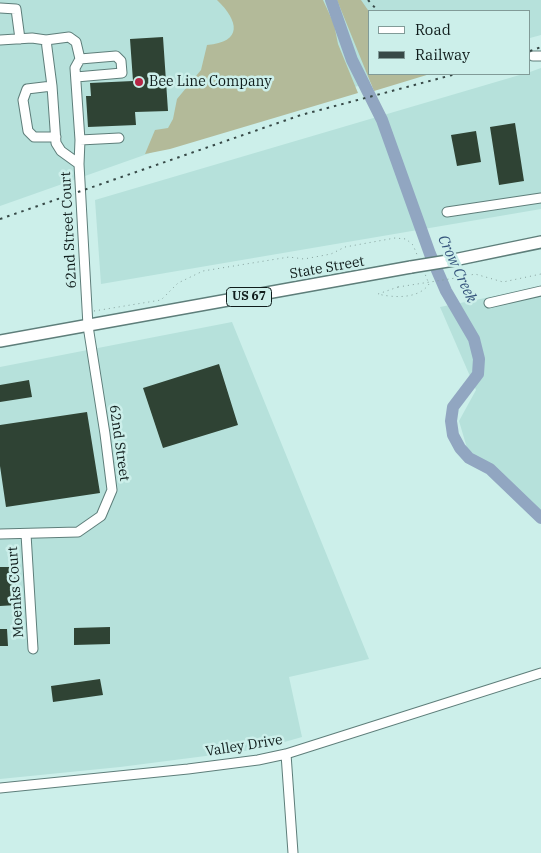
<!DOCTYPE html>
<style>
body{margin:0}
#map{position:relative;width:541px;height:853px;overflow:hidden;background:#ccefea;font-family:"IBM Plex Serif",serif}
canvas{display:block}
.legend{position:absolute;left:368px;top:10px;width:162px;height:65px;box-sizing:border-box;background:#ccefea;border:1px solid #819b98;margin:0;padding:6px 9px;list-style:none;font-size:15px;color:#101d1c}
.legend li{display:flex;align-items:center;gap:10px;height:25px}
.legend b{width:25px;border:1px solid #819b98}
</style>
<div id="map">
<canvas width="541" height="853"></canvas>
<ul class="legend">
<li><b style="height:6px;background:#fff"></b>Road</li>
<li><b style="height:6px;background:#374947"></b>Railway</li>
</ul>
</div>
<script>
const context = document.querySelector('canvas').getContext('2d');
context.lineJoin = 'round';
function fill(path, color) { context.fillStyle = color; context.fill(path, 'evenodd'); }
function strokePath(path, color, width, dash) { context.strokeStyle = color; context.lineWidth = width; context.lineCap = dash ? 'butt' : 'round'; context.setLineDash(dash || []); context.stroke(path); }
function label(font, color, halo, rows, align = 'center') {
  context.font = font + ' "IBM Plex Serif",serif'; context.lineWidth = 5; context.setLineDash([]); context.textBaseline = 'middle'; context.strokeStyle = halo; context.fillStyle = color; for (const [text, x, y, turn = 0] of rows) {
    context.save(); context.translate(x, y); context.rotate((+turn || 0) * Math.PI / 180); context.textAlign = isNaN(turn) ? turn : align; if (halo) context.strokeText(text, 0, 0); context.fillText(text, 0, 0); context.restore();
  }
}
fill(new Path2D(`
 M0,0h240l5,44 -61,97 -184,65z
 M286,0h255v35l-11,3v-27h-160v63h31l-61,17z
 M541,68v141l-440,75 -6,-84 428,-126h7v-2z
 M541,287v227l-74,-66 -8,-27 17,-31 -36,-83z
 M232,322l137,337 -80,18 13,60 -42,12 -140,18 -120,12v-412z`), '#b6e1db');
fill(new Path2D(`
 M217,0h106l11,24 4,20 20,49 -188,56 -25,5 10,-24 13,-2 5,-9 4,-20 24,-29 6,-25c36,-3 32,-24 10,-45z
 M337,0h24l9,13v61h60l-56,17z`), '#b3ba99');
strokePath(new Path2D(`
 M331,0l21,60 30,60 48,134 16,37 28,48 5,20 -1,15 -25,33 -2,14 2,14 7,13 9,10 21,11 51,49`), '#91a6c1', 12);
fill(new Path2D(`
 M163,37l5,74 -33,1 1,13 -48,2 -2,-31h5l-1,-13 43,-2 -3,-42z
 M515,123l9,58 -25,4 -9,-58z
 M476,131l5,31 -24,4 -6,-31z
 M219,364l19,61 -75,23 -20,-60z
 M29,380l3,17 -32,5v-17z
 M87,412l13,81 -94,14 -6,-41v-41z
 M0,567h15l2,38 -17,1z
 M110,627v17l-36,1v-17z
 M0,629h7l1,17h-8z
 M100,679l3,16 -50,7 -2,-16z`), '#2f4334');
const minor = new Path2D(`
 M0,8l16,1 4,30
 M0,40l32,-2 14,2 6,46 4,57 5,8 18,13 9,162 17,108 7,56 -11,26 -23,16 -78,2
 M46,40l23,-3 7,5 4,17
 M533,56h8
 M76,77l46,-4 -1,-12 -5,-5 -36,3 -5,9 5,72 -1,24
 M52,86l-25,3 -4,11 5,31 6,6h22
 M80,140l39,-2
 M447,212l94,-14
 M489,303l52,-12
 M26,534l7,115
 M286,754l7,99
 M0,788l188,-19 70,-9 28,-6 255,-81`);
const major = new Path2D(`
 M454,260l87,-18
 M0,341l411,-74`);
strokePath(minor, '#5e7e7a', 11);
strokePath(major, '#5e7e7a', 14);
strokePath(new Path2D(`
 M462,277l13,-3 28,8 38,-8
 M398,287l-20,7c16,4 41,5 51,-10l-4,-10
 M94,311l67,-11 17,-17 25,-12 86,-14 15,2 27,-5 14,-7 50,-9 11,1 7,6 5,12`), '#849f9b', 1, [1, 4]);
strokePath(minor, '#fff', 9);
strokePath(major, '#fff', 11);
strokePath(new Path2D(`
 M368,0l10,11
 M530,51l11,-4
 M0,219l301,-104 155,-41`), '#374947', 2, [2.5, 5]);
const majorBridge = new Path2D(`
 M411,267l43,-7`);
strokePath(majorBridge, '#5e7e7a', 14, []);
strokePath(new Path2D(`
 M398,287l64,-10`), '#849f9b', 1, [1, 4]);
strokePath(majorBridge, '#fff', 11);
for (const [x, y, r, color] of [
 [139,82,5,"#b62545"]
]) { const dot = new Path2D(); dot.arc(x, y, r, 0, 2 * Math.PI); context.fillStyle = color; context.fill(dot); strokePath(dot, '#ccefea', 2); }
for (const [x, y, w] of [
 [249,297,45]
]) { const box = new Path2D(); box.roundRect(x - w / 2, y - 9.5, w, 19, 4); context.fillStyle = '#ccefea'; context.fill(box); strokePath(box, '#101d1c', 1); }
label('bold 12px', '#101d1c', null, [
 ["US 67",249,297]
]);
label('14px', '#101d1c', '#ccefea', [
 ["Bee Line Company",149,82]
], 'left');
label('14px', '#101d1c', '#ccefea', [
 ["62nd Street Court",69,230,-93],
 ["State Street",327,268,-10],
 ["62nd Street",119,443,82],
 ["Moenks Court",16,592,-94],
 ["Valley Drive",244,746,-9]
]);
label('italic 15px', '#34537b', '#ccefea', [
 ["Crow Creek",457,269,65]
]);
</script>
